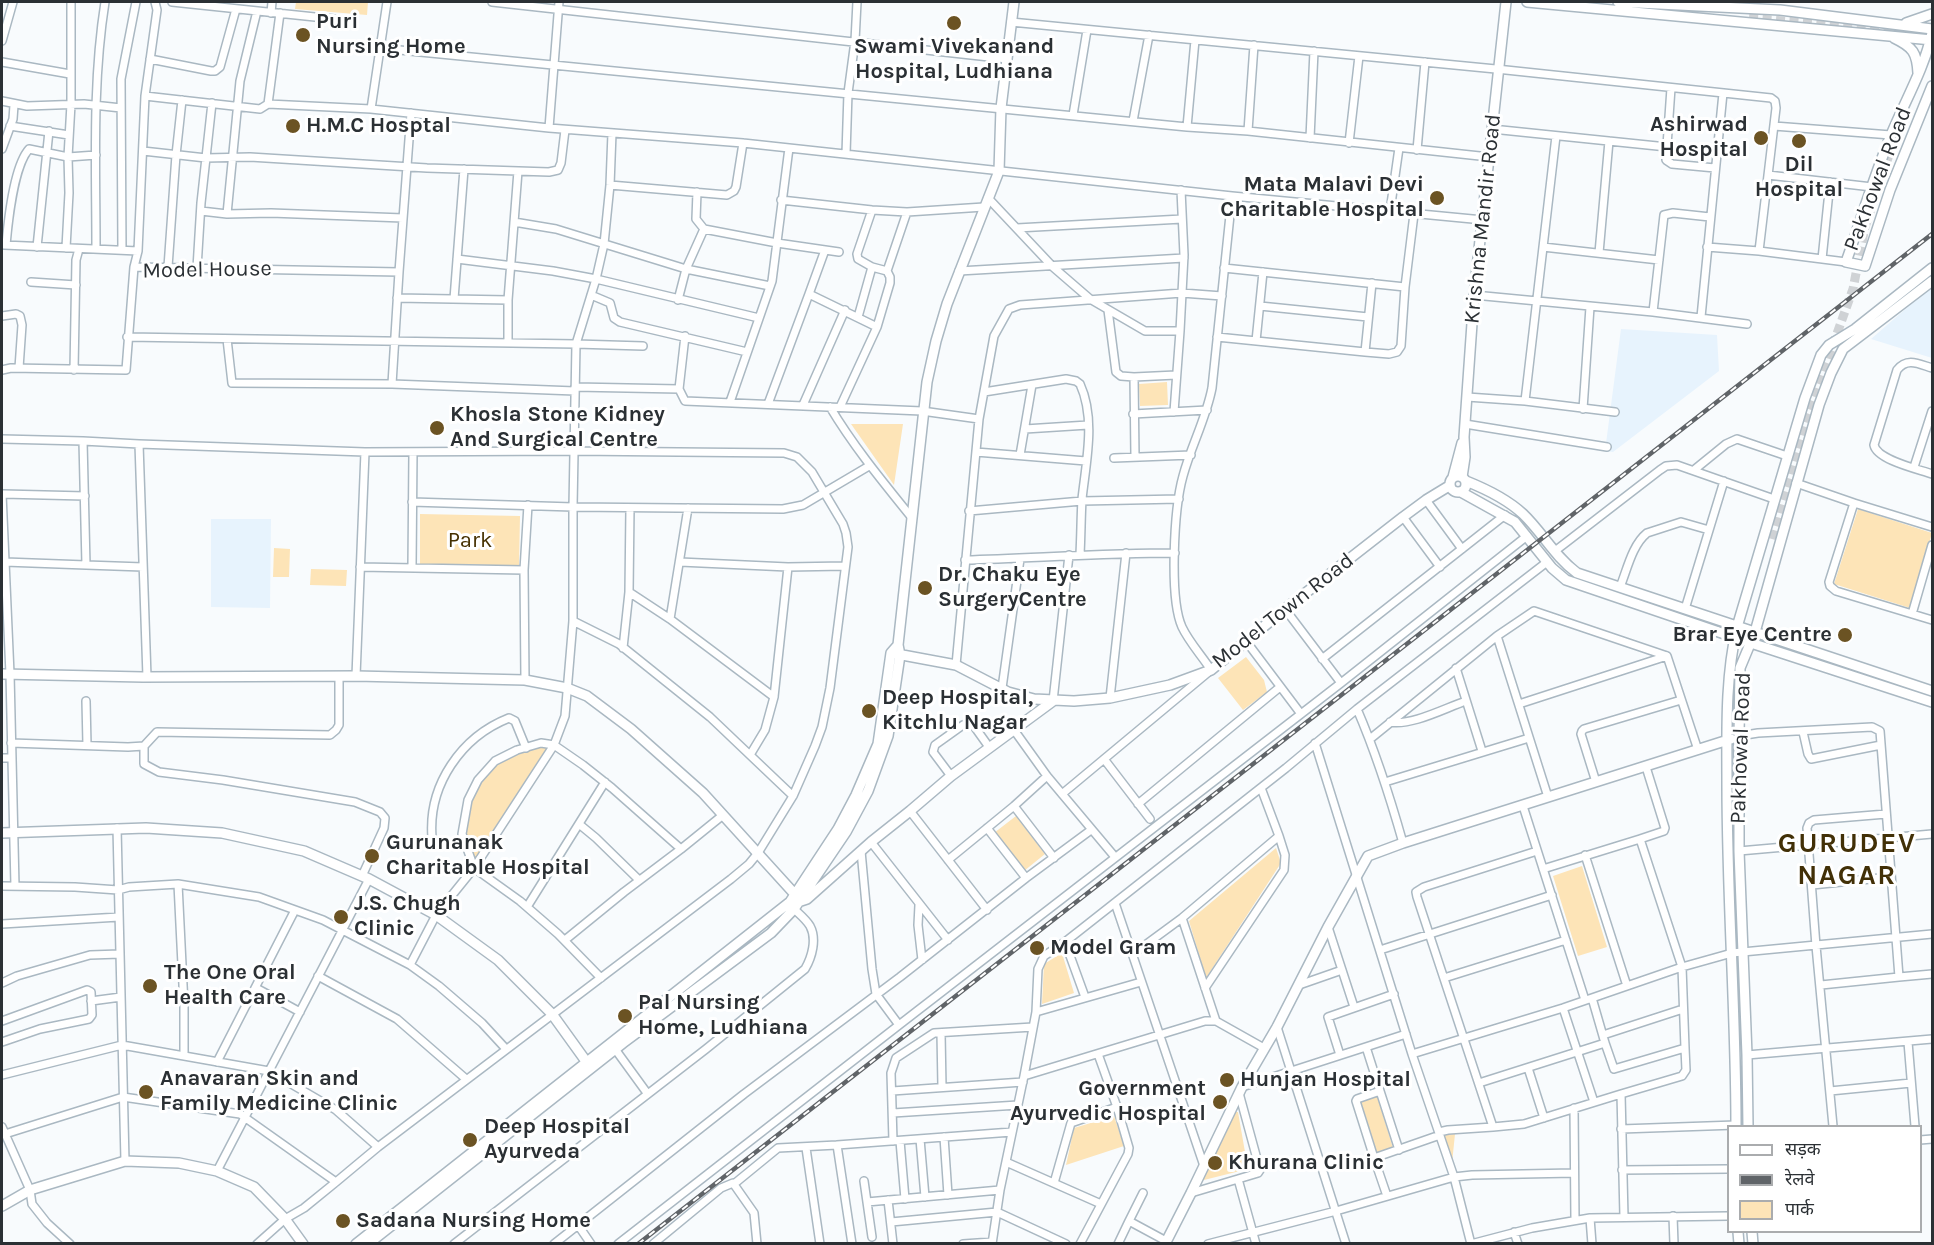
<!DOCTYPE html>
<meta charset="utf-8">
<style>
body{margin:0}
#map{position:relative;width:1934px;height:1245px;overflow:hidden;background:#f8fbfd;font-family:Karla,"Noto Sans Devanagari",sans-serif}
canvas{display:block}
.frame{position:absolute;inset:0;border:3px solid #2b3034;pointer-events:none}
.legend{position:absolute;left:1727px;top:1125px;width:195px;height:108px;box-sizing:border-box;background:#fff;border:2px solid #aaacae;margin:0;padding:8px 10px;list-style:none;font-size:18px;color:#2b3034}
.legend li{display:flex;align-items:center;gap:12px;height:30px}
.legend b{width:30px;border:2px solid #aaacae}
</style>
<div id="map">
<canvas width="1934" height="1245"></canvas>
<div class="frame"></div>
<ul class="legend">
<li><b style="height:8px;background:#fff"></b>सड़क</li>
<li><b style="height:8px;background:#606468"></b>रेलवे</li>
<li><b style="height:16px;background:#fde4b7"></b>पार्क</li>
</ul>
</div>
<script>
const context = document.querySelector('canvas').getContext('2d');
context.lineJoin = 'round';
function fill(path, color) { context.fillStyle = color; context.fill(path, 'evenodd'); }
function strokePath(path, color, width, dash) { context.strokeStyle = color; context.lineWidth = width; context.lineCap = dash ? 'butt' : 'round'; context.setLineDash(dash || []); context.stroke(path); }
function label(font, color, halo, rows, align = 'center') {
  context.font = font + ' Karla,sans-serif'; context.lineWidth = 6; context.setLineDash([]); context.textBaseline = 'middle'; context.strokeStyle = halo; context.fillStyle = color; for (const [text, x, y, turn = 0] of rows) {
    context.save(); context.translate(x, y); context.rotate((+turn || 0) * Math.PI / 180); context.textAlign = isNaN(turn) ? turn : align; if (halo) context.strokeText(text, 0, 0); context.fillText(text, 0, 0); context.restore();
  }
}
fill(new Path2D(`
 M1932,286v72l-61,-19z
 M1621,329l96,6 2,36 -106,81 -8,-1z
 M211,519h60l-1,89 -59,-1z`), '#e7f3fd');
fill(new Path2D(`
 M296,2h72l-1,13 -72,-6z
 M1167,382l1,23 -28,1 -1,-22z
 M851,424h52l-9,61z
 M1858,509l74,24 -22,75 -76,-24z
 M420,514l100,2 -1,51h-99z
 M274,548l16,1 -1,28h-16z
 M311,569l36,1 -1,16 -36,-1z
 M1246,657l18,23 3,12 -24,18 -25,-32z
 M541,745l11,1 -77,117c-3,-8 -8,-17 -10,-26 -2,-7 1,-16 2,-23 7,-45 35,-58 74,-69z
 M1016,816l29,38 -21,17 -30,-38z
 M1276,848l5,15 -75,115 -17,-57z
 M1582,866l25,81 -29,9 -25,-80z
 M1062,953l12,40 -32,11 2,-40z
 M1377,1096l16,52 -16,5 -16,-51z
 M1235,1112h3l10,57 -48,12z
 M1114,1116l10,30 -58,19 8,-37z
 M1455,1134l-4,39 -11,-37z`), '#fde4b7');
strokePath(new Path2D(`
 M1749,18l183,16
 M1772,539l35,-122 46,-128 12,-62 30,-90`), '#cfd2d5', 9, [9, 4.5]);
const street = new Path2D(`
 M172,2l162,17
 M492,2l515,57v-4
 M271,13l1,-11
 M280,13l-12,91 103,5 178,19 194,15 489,53 251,24
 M1011,27v-5l495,48 265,28 4,3 1,7 -17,143
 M2,41l11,-39
 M379,48l808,79 61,4 241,26
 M150,59l61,12h4l5,-4 16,-58
 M2,62l68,12
 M1671,88l-5,72 6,4 43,4
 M145,96l115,13 8,-5
 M2,101l25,5 57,-2 37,4
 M371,109l16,-107
 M1073,115l14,-85
 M1133,121l16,-86
 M10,126l59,9
 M1774,126l117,9
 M1187,127l8,-87
 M549,128l10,-126
 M1492,129l175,18
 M1248,131l6,-86
 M1310,138l4,-87
 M1349,143l10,-87
 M2,149l11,-30 1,-14
 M1417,150l8,-88
 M143,151l63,7 44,-1 177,11 122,4 9,-2 3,-7 4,-33
 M846,154l2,-61 7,-52 2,-39
 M1768,175l104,12
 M610,185l117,10 7,-4 2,-4 7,-44
 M697,192l-1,27 8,10 73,14 62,9
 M988,198l65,69 37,32 55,32h35l4,-76 -3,-65
 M781,200l91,10 35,2 77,-5
 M872,210l-15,44 1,5 14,8 15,4
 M201,211l26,3 13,-133 17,-70
 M1390,211l9,-63
 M227,214l44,-1 132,5
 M514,222l42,7 130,40 84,17
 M1017,228l165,-9
 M4,245l134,6
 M6,245c2,-23 8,-79 23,-96l39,8 28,-2
 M37,247l12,-116
 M1543,247l116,13
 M1707,247l52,4 87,11
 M66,248l3,-55 -1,-36 3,-53v-102
 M96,249c0,-83 -4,-165 9,-247
 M122,250l-1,-171 15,-77
 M825,250l-16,44 68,33
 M1599,253l10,-112
 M457,259l96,12 43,8 163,39
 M1822,259l8,-77
 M134,267l4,-16 7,-155 12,-86 -2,-8
 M168,267l8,-112 6,-55
 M197,268l4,-65 11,-100
 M1224,268l181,19
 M959,271l225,-13
 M31,282l45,3
 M591,295l19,8 4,15 6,4 127,30
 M1474,295l179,17 94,12
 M397,298l111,2 10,-129
 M454,299l10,-130
 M678,300l8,-31 18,-40
 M1260,306l108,11
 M1108,310l8,62 5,4 13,1
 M1653,312l11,-97 9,-2 37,4
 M2,316l14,-2 4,2 2,9 -3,43
 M858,317l14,-50
 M1701,317l22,-224
 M685,336l-6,53 6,12 237,10 57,8
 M127,337l449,7 67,2
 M1217,337l148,15 24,2 8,-2 4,-6 4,-59 9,-73
 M227,339l5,44 160,1 183,7
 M1256,341l7,-69
 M508,343v-43
 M1365,352l7,-69
 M1932,368c-13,-4 -25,-11 -35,2l-23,75c3,15 44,24 58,29
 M2,370l9,-2 115,2 8,-103 265,5
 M74,370l2,-110 3,-11
 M392,384l7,-112 12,-159
 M575,387l104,2
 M984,392l82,-13 10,2 4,3c16,35 6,78 2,115 -1,18 -1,37 -2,55
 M1467,397l58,4 90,11
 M1525,401l31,-265
 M730,402l42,-121 17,-133
 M768,404l41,-110
 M803,405l42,-95
 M830,407c24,40 53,75 82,111
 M840,407l37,-80 13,-44v-6l-3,-6 20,-59
 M1583,409l7,-102
 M1174,412l6,-81
 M1133,414l74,-4
 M1465,424l142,23
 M1025,429l63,-4
 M2,439l81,2 56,3 226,8 208,-1 211,2 13,4 15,15 31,52 3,9 2,14 -18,141 -8,39 -7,19 -22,50 -35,57 -9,11 -18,15 -353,268 -42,35 -32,26 -19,11 -28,25
 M83,441l3,124 57,2
 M139,444l8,233
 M976,452l110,9
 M1020,455l12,-70
 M1135,457l-1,-80 42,-2
 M1114,458l77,-3
 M1914,467l18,-56
 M1694,470l32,-26 11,-5 50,17
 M1796,483l58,20
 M2,494l8,180 5,212
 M3,494l82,2
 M1426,500l36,49
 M412,502l161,5 210,2 20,-4 66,-39
 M630,508l-1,84 41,27 18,-111
 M969,511l113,-10 97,-2
 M1403,517l37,50
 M1932,527l-78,-24 -25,79 1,4 6,5 96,29
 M1555,551l105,-81 6,-4 11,-1 97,34
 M965,560c70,-2 140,-7 210,-7
 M5,562l81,3
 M680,562l108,5 57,-1
 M360,567l164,3
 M412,567l1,-115
 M1620,587c7,-17 12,-42 27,-54l34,-11 28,8
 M1285,609l56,74
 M1685,609l39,-128
 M1912,614l20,-69
 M670,619l104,78
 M573,621l46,23 91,73 83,79
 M1497,636l51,161
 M1246,641l55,73
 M623,648l6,-56
 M1322,659l183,-144
 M956,665l23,-246 15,-83 15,-27 11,-4 162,-12 40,3
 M1456,668l26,83
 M339,676v49l-3,5 -6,5 -173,-3 -13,14v18l15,8 64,8 132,22 25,10 5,6 -1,10 -22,48
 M356,676l9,-224
 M525,680l-1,-110 4,-65
 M1002,688l18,-129
 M1110,698l16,-145
 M86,701l1,44
 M1053,701l16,-146
 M1519,704l148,-48
 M1357,709c19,44 33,88 46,134
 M1390,722c22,4 55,-14 76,-21
 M1014,730l33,46 68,81
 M1803,732l5,22 3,5 70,-14
 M1739,736l19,-3 114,-6 8,4 19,246 33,-3
 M1370,739l127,-103 37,-25 133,45 31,94
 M11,743l117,4 16,-1
 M1315,743l97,311 42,123 17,67
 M750,755l15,-25 9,-33 14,-130
 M2,758h10
 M1104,759l46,60
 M951,776l-18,-24 2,-7 28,-20 6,-2 5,3 15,21
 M1385,782l144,-44
 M1596,782l-15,-48 1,-3 2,-2 97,-29
 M1062,794l149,-124c-9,-14 -22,-28 -29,-43 -13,-29 -8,-119 1,-151 8,-30 23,-57 29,-88l20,-192
 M1138,804l142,-117
 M1014,806l40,52
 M1523,806l62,194
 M910,811l77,99
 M579,824l17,14 43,42
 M117,828l8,333
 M987,828l39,50
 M871,842l77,98
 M465,843l-26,3 -7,-9c-4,-52 29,-100 77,-119l6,3 11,27
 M1537,851l-113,36 -8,5 1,5 76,230 31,-3 97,-30 3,123
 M1739,851l193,-17
 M1585,855l42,131
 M948,860l66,-54 33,-30
 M1543,869l97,-30
 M178,884l6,121v51
 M1812,885l78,-8
 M2,886l73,1 43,3 11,-3 49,-3 81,13 64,23 87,45 29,21 43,37 24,26
 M1115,903l89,263
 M919,905l-1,20 4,35
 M527,907l78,-125
 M1182,918l34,103
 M2,924l117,-7
 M1328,927l26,80
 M565,940l59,-48 57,-43
 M1065,942l20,55
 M1380,950l172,-55
 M1133,954l49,-36 97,-82 -18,-48
 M410,965l26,-50 38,-47 80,-123 11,-29 8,-95v-114l3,-163 20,-65 8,-35 6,-59 2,-52
 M318,976l79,43 69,60
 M601,978l-43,-44 -38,-33 -46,-33 -12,-34 6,-34 10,-20 17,-19 22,-11 24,-7 13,2 29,20 29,23 69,61 42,-34
 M1444,978l122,-38
 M2,983l15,-7 73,-21 30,-1
 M1299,985l43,-15
 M1821,985l78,-8
 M256,988l44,24
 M1205,988l79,-118 1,-15 -6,-19
 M1592,998l13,45 9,26 71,-21 -3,-81 -42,-128 24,-8 1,-3 -19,-61
 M91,1001l30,-4
 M1563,1008l31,94
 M1036,1012l105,-30
 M2,1021l85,-31 4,2 1,23 -3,4 -49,10 -38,13
 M899,1025l442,-342 186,-147
 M1277,1027l69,217
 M941,1033l1,54
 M1603,1035l80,-26
 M1908,1042l7,84
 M1366,1047l14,44
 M615,1049l32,44
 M1412,1054l151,-46 119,-41 50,-14 200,-19
 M1340,1055l-12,-38 66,-23
 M1747,1055l185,-16
 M217,1062l78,-152
 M1528,1068l16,50
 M2,1075l120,-30 147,26 67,39 42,37
 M1024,1076l12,-64 2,-43 6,-13 21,-14 221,-174 71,-59 190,-147
 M1479,1083l126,-40
 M1242,1087l164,-53
 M892,1091l131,-9
 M1830,1091l81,-8
 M1239,1093l21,77 -2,3 -20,6 18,65
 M1621,1094l61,-18 4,-6 -1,-22
 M1574,1108l1,112
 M893,1113l125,-8
 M1833,1126l-17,-180 -9,-118 2,-5 5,-3 72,-6
 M2,1127l28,63 2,14 15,19 23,21
 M1621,1129l115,-4
 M1439,1132l9,-2 45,-3
 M5,1134l118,-37 117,17 96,68
 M944,1137l4,58
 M920,1139l5,58
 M1920,1140l12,-1
 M893,1141l-2,-68 5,-15 38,-25 99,-6
 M900,1141l5,58
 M837,1145l175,-13
 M806,1148l14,96
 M1374,1158l-18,-57 1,-2 23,-8 19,59
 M1006,1162l95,42
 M1622,1170l106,-1
 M217,1171l152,-292
 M864,1181l8,56
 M1054,1183l17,-60 46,-16
 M734,1184l44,-36 59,-3 15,99
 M1191,1193l47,-14
 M1387,1196l-13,-38 66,-23
 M888,1200l5,44
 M867,1202l133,-12
 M1673,1216l1,28
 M1590,1218l2,26
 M1129,1221l14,-28
 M891,1222l106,-10 69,32
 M578,1225l13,19
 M1514,1232l4,12
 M454,1244l252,-195 99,-80c7,-12 12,-30 5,-43 -4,-7 -12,-13 -18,-19
 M554,1244l190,-150 156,-117 126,-99 65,-48
 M618,1244l281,-219 -23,-31 -4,-25 -11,-118
 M653,1244l68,-56 12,-5 21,30 3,31
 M963,1244l29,-2
 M992,1244l8,-54 24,-114 181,-55h11l48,27
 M1080,1244l48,-90 1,-6 -12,-41 -19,-53
 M1118,1244l11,-23 37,20
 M1208,1244l128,-33 118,-34 18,-2 102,-2
 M1471,1244l61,-16 58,-10 138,-2`);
const secondary = new Path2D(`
 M1527,2l405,38
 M1618,2l162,8 152,19
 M1906,23l26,-9
 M1932,33c-8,36 -27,68 -41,102 -17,41 -30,85 -45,127l19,4 25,-76 42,-104
 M1894,38c19,9 23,15 24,35
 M1450 484a8 8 0 1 1 16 0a8 8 0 1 1-16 0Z
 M1453,477l9,-34
 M1462,477l3,-20 -1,-20 10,-142 32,-293
 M1466,481c20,8 41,18 57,33 19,18 32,43 54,59l355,118
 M1461,492l54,30 37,46 14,12 185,63 181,59
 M897,654l59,11 52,27 26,7 40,2 36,-3 60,-13 41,-15 74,-61 118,-92 23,-17 23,-14
 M2,674l141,3 213,-1 169,4 42,8 20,8 44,33 72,64 98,108 6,-2 64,-57 39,-31 41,-35 102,-75
 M2,833l144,-5 76,5 82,18 65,28 67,36 62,45 54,54 36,50
 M1736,1126c0,-113 -9,-227 -9,-341 0,-54 -2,-106 10,-158l68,-229 16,-43 8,-10 26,-16 77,-61
 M1748,1126l-1,-71 -8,-204v-115l1,-68 15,-36 64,-227 12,-32 12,-24 89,-68
 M2,1206l28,-16 95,-29 54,2 38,8 37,16 31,32 18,25
 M1738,1232l1,12
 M1752,1232l1,12
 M356,1244l434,-342 48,-73 18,-34 22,-51 13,-91 7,-8
 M368,1244l255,-201 148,-110 23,-24 52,-77 22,-41 20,-55 12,-81 -2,-10 29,-263 9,-41 11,-37 52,-133 2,-63 13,-106
 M1165,1244l26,-51 51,-106 35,-60 51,-100 40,-71 35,-13 328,-104`);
strokePath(street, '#aab8c2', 10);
strokePath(secondary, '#aab8c2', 12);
strokePath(street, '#fff', 7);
strokePath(secondary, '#fff', 9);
const rail = new Path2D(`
 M638,1244l1294,-1010`);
strokePath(rail, '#606468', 4.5);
strokePath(rail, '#fff', 2, [7]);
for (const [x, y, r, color] of [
 [954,23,8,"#6b5323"],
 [303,35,8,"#6b5323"],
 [293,126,8,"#6b5323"],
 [1761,138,8,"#6b5323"],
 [1799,141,8,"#6b5323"],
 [1437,198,8,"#6b5323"],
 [437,428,8,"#6b5323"],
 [925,588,8,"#6b5323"],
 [1845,635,8,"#6b5323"],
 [869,711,8,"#6b5323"],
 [372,856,8,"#6b5323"],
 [341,917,8,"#6b5323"],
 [1037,948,8,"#6b5323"],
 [150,986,8,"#6b5323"],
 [625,1016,8,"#6b5323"],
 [1227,1080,8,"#6b5323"],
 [146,1092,8,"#6b5323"],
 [1220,1102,8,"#6b5323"],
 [470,1140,8,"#6b5323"],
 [1215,1163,8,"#6b5323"],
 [343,1221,8,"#6b5323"]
]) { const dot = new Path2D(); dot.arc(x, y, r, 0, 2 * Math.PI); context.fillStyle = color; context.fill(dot); strokePath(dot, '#fff', 2); }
label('bold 22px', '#2b3034', '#fff', [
 ["Puri",316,22],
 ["Nursing Home",316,47],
 ["Swami Vivekanand",954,47,"center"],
 ["Hospital, Ludhiana",954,72,"center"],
 ["Ashirwad",1748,125,"right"],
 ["Hospital",1748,150,"right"],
 ["H.M.C Hosptal",306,126],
 ["Dil",1799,165,"center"],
 ["Hospital",1799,190,"center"],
 ["Mata Malavi Devi",1424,185,"right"],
 ["Charitable Hospital",1424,210,"right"],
 ["Khosla Stone Kidney",450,415],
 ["And Surgical Centre",450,440],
 ["Dr. Chaku Eye",938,575],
 ["SurgeryCentre",938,600],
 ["Brar Eye Centre",1832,635,"right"],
 ["Deep Hospital,",882,698],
 ["Kitchlu Nagar",882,723],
 ["Gurunanak",386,843],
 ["Charitable Hospital",386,868],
 ["J.S. Chugh",354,904],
 ["Clinic",354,929],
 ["Model Gram",1050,948],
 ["The One Oral",164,973],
 ["Health Care",164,998],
 ["Pal Nursing",638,1003],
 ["Home, Ludhiana",638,1028],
 ["Anavaran Skin and",160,1079],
 ["Family Medicine Clinic",160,1104],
 ["Hunjan Hospital",1240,1080],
 ["Government",1206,1089,"right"],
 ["Ayurvedic Hospital",1206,1114,"right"],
 ["Deep Hospital",484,1127],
 ["Ayurveda",484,1152],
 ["Khurana Clinic",1228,1163],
 ["Sadana Nursing Home",356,1221]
], 'left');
label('22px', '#2b3034', '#fff', [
 ["Pakhowal Road",1878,179,-69],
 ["Krishna Mandir Road",1483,219,-84],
 ["Model House",207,270,-1],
 ["Model Town Road",1283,611,-38],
 ["Pakhowal Road",1741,748,-88]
]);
label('22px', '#453001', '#fff', [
 ["Park",470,541]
]);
context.letterSpacing = '1.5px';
label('bold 28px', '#423007', '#fff', [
 ["GURUDEV",1847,844],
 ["NAGAR",1847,876]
]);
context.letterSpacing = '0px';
</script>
